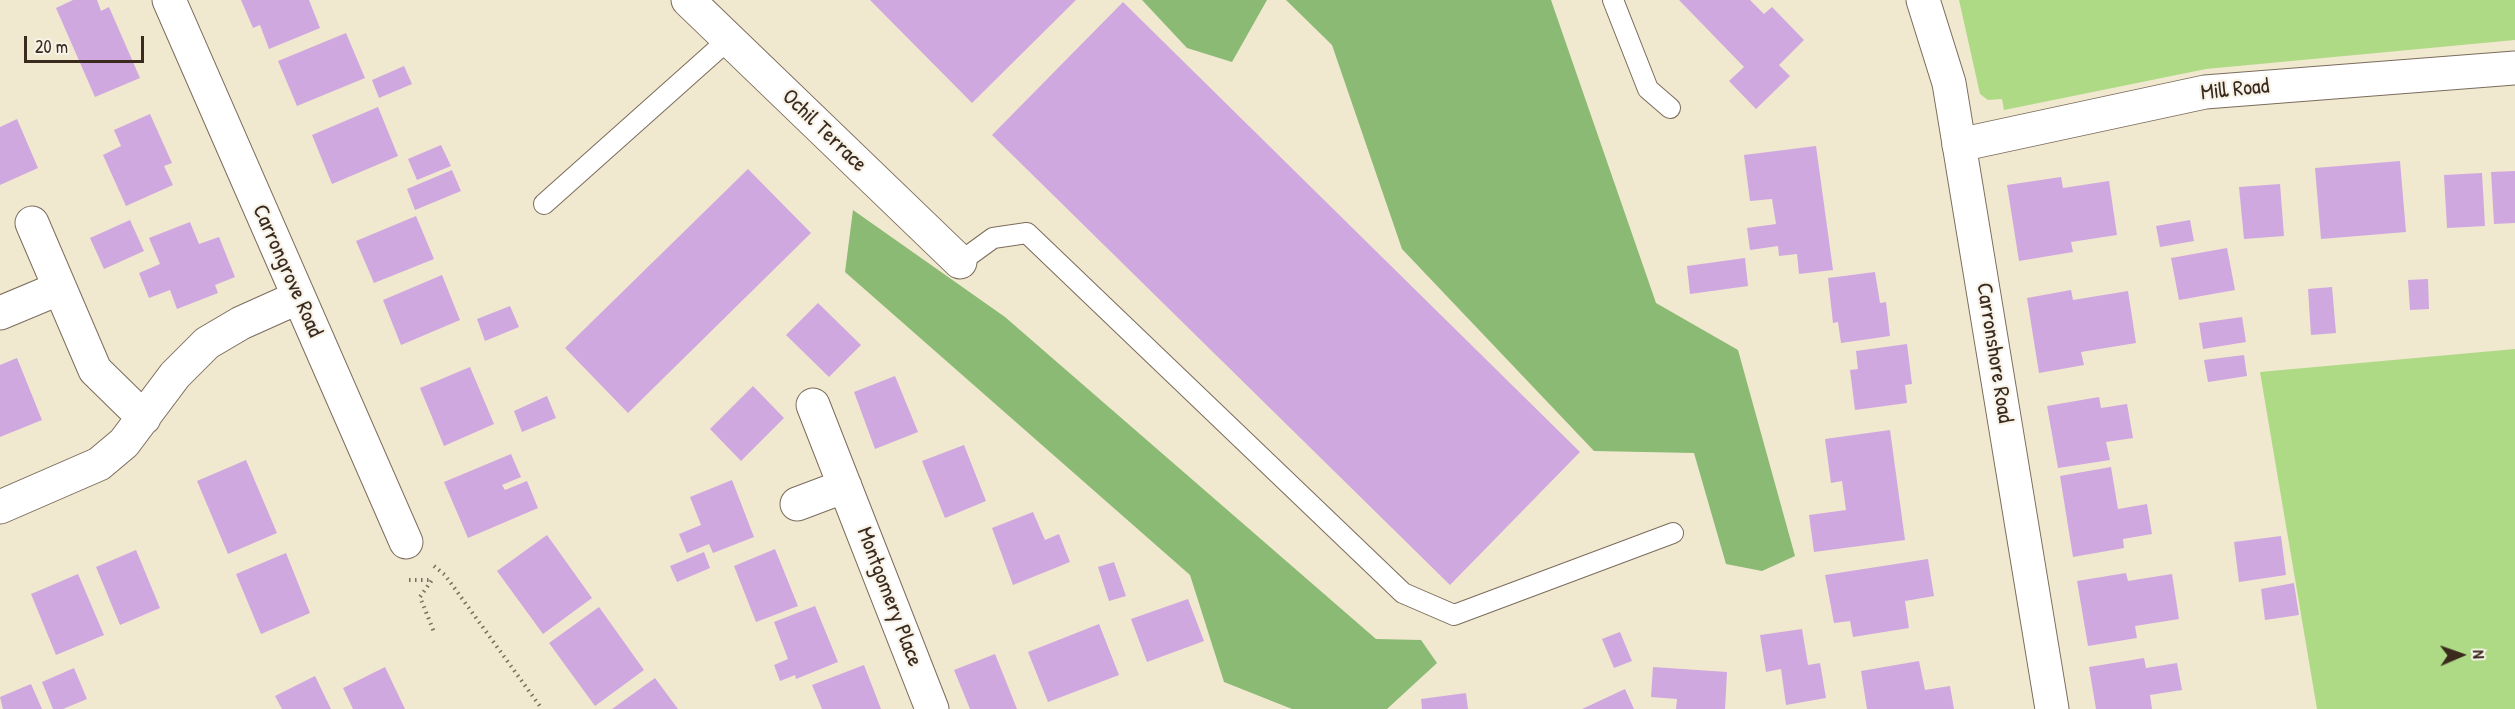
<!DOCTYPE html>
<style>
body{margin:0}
#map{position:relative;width:2515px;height:709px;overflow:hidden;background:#f1e8d0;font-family:"Patrick Hand",sans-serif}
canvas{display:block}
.north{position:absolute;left:2431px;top:625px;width:60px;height:60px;-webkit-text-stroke:4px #f7f3e8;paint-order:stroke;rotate:88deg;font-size:16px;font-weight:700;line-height:24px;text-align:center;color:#3b2a1e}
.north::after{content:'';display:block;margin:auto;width:21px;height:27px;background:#3b2a1e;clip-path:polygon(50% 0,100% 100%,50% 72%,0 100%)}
.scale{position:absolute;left:24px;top:36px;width:120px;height:27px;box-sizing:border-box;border:3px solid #3b2a1e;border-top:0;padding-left:8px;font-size:18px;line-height:21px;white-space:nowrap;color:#3b2a1e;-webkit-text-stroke:4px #f7f3e8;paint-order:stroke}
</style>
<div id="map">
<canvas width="2515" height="709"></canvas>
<div class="north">N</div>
<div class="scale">20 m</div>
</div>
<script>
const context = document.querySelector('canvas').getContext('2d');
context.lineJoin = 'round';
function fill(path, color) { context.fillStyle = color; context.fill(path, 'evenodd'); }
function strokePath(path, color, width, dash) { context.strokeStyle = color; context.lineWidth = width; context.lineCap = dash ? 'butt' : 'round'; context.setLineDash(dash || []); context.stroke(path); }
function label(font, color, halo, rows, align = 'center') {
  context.font = font + ' "Patrick Hand",sans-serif'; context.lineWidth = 4.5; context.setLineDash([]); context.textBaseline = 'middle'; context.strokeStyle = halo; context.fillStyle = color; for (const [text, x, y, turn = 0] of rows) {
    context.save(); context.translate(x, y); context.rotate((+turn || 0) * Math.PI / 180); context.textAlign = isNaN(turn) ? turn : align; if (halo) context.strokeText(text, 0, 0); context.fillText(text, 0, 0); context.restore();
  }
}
fill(new Path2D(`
 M1959,0h556v40l-309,29 -202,41 -2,-11 -14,1 -8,-6z
 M2515,349v360h-198l-57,-337z`), '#aeda86');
fill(new Path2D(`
 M1142,0h125l-35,62 -45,-14z
 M1286,0h265l105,303 82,47 57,206 -33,15 -36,-7 -32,-111 -100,-2 -192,-202 -70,-204z
 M853,210l152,107 371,322 45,1 16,23 -50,46h-95l-68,-27 -34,-107 -345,-303z`), '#8aba73');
fill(new Path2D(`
 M73,0h24l4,11 8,-4 31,71 -45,19 -39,-89z
 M241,0h68l11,28 -51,21 -9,-24 -7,3z
 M870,0h206l-104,103z
 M1679,0h71l14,14 8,-7 32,33 -25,25 11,11 -34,33 -27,-28 15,-14z
 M1123,2l457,450 -130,133 -458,-450z
 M346,33l19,45 -68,28 -19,-45z
 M404,66l8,18 -33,14 -7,-18z
 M378,107l20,49 -66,28 -20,-49z
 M150,114l22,49 -8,3 9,19 -47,21 -23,-51 18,-9 -7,-16z
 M17,119l21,49 -38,17v-58z
 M441,145l10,21 -34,14 -9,-21z
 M1816,146l17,124 -34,4 -2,-20 -18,2 -1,-10 -28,4 -3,-22 29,-4 -4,-25 -22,2 -6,-46z
 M2400,161l6,71 -85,7 -6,-71z
 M748,169l63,64 -183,180 -63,-65z
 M452,170l9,21 -46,19 -8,-21z
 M2515,171v52l-21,1 -3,-52z
 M2482,173l3,53 -38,2 -3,-53z
 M2061,177l2,11 46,-7 8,54 -46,7 2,10 -54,9 -12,-76z
 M2280,184l4,52 -40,3 -5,-52z
 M416,216l18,43 -60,24 -18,-42z
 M130,220l14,31 -40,18 -14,-31z
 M2190,220l4,21 -34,6 -4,-21z
 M190,222l9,22 20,-7 16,40 -20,8 3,8 -41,16 -7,-19 -21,8 -10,-25 21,-9 -11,-26z
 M2227,248l8,42 -56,10 -8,-42z
 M1745,258l3,28 -58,8 -3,-28z
 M1875,272l5,31 6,-1 4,34 -49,7 -3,-21 -5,1 -5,-45z
 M442,275l18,45 -59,25 -18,-45z
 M2428,279l1,30 -19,1 -2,-30z
 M2332,287l4,46 -25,2 -3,-46z
 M2071,290l2,10 55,-9 8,52 -55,9 3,13 -45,8 -12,-75z
 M818,303l43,42 -32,32 -43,-42z
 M510,306l9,21 -34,14 -8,-22z
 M2242,317l4,25 -43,7 -4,-26z
 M1907,344l5,40 -7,1 2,18 -52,7 -5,-40 8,-1 -2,-18z
 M2244,355l3,21 -39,6 -4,-22z
 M17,358l25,62 -42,17v-72z
 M470,367l24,57 -50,22 -24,-58z
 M895,376l23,56 -43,17 -21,-57z
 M753,386l31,32 -43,43 -31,-32z
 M547,396l9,22 -34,14 -8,-21z
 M2099,397l2,11 26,-4 6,34 -27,4 4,18 -52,8 -11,-62z
 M1890,430l15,110 -91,12 -5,-37 37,-5 -4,-29 -11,2 -6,-44z
 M964,445l22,56 -41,17 -23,-57z
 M511,454l10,23 -19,8 3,5 22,-9 11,27 -70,30 -24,-56z
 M246,460l31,73 -49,21 -31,-73z
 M2111,467l7,42 29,-5 5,30 -29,5 1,9 -51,9 -13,-81z
 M732,480l22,57 -41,16 -4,-9 -22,9 -8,-19 22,-9 -11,-28z
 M1033,512l12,28 14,-6 11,28 -57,23 -21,-57z
 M547,535l45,63 -49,36 -46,-63z
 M2281,536l5,39 -47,7 -5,-40z
 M775,549l23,57 -42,16 -22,-56z
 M136,550l24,58 -40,17 -24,-58z
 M704,552l6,16 -33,14 -7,-16z
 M286,553l24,60 -49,21 -25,-60z
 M1928,559l6,37 -29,5 4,27 -56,9 -3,-16 -16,2 -9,-48z
 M1114,562l12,34 -17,5 -11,-34z
 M2126,573l2,8 44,-7 7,45 -44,7 2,12 -49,8 -11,-65z
 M78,574l26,61 -48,20 -25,-61z
 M2294,583l5,32 -34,5 -4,-31z
 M1188,599l16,42 -57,21 -16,-43z
 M815,606l23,56 -42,17 -1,-4 -15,6 -6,-16 14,-6 -14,-37z
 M599,607l45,63 -49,36 -46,-63z
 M1099,624l20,51 -71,27 -20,-50z
 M1802,629l6,36 12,-2 6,35 -40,7 -5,-36 -15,3 -6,-37z
 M1620,632l12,29 -18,7 -12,-29z
 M995,654l22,55h-47l-16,-39z
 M2144,658l2,10 31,-5 5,27 -32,5 2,14h-56l-7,-42z
 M1919,661l6,29 25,-4 4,23h-87l-6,-38z
 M864,665l17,44h-59l-10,-24z
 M385,667l20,42h-52l-10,-21z
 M1653,667l74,5 -2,37h-49l1,-10 -26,-2z
 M74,668l13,31 -24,10h-10l-11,-27z
 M315,676l16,33h-49l-7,-13z
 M655,678l23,31h-66z
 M31,684l11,25h-39l-3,-12z
 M1625,689l9,20h-52z
 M1466,693l2,16h-46l-1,-10z`), '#cfa8e0');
const lane = new Path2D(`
 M1613,0l35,89 22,19
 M544,204l185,-165
 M960,262l33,-24 34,-5 376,360 51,22 219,-82`);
const street = new Path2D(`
 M169,0l237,542
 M688,0l272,262
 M1959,145l246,-53 310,-24
 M32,223l63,147 49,48
 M0,313l60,-25
 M813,405l119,304
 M797,504l48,-18
 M0,507l99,-43 25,-21 51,-68 32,-32 34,-20 58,-26`);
const secondary = new Path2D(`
 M1923,0l26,83 103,626`);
strokePath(lane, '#7b6c5c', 22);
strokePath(street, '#7b6c5c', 35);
strokePath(secondary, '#7b6c5c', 35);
strokePath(new Path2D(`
 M434,566l11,9 97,134
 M409,580h23l-12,17 14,35`), '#7b6c5c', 4, [1.5, 4.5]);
strokePath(lane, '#fff', 20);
strokePath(street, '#fff', 33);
strokePath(secondary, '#fff', 33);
label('22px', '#3b2a1e', '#f7f3e8', [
 ["Mill Road",2235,90,-6],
 ["Ochil Terrace",824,131,44],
 ["Carrongrove Road",287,271,66],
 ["Carronshore Road",1994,353,81],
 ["Montgomery Place",889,597,69]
]);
</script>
